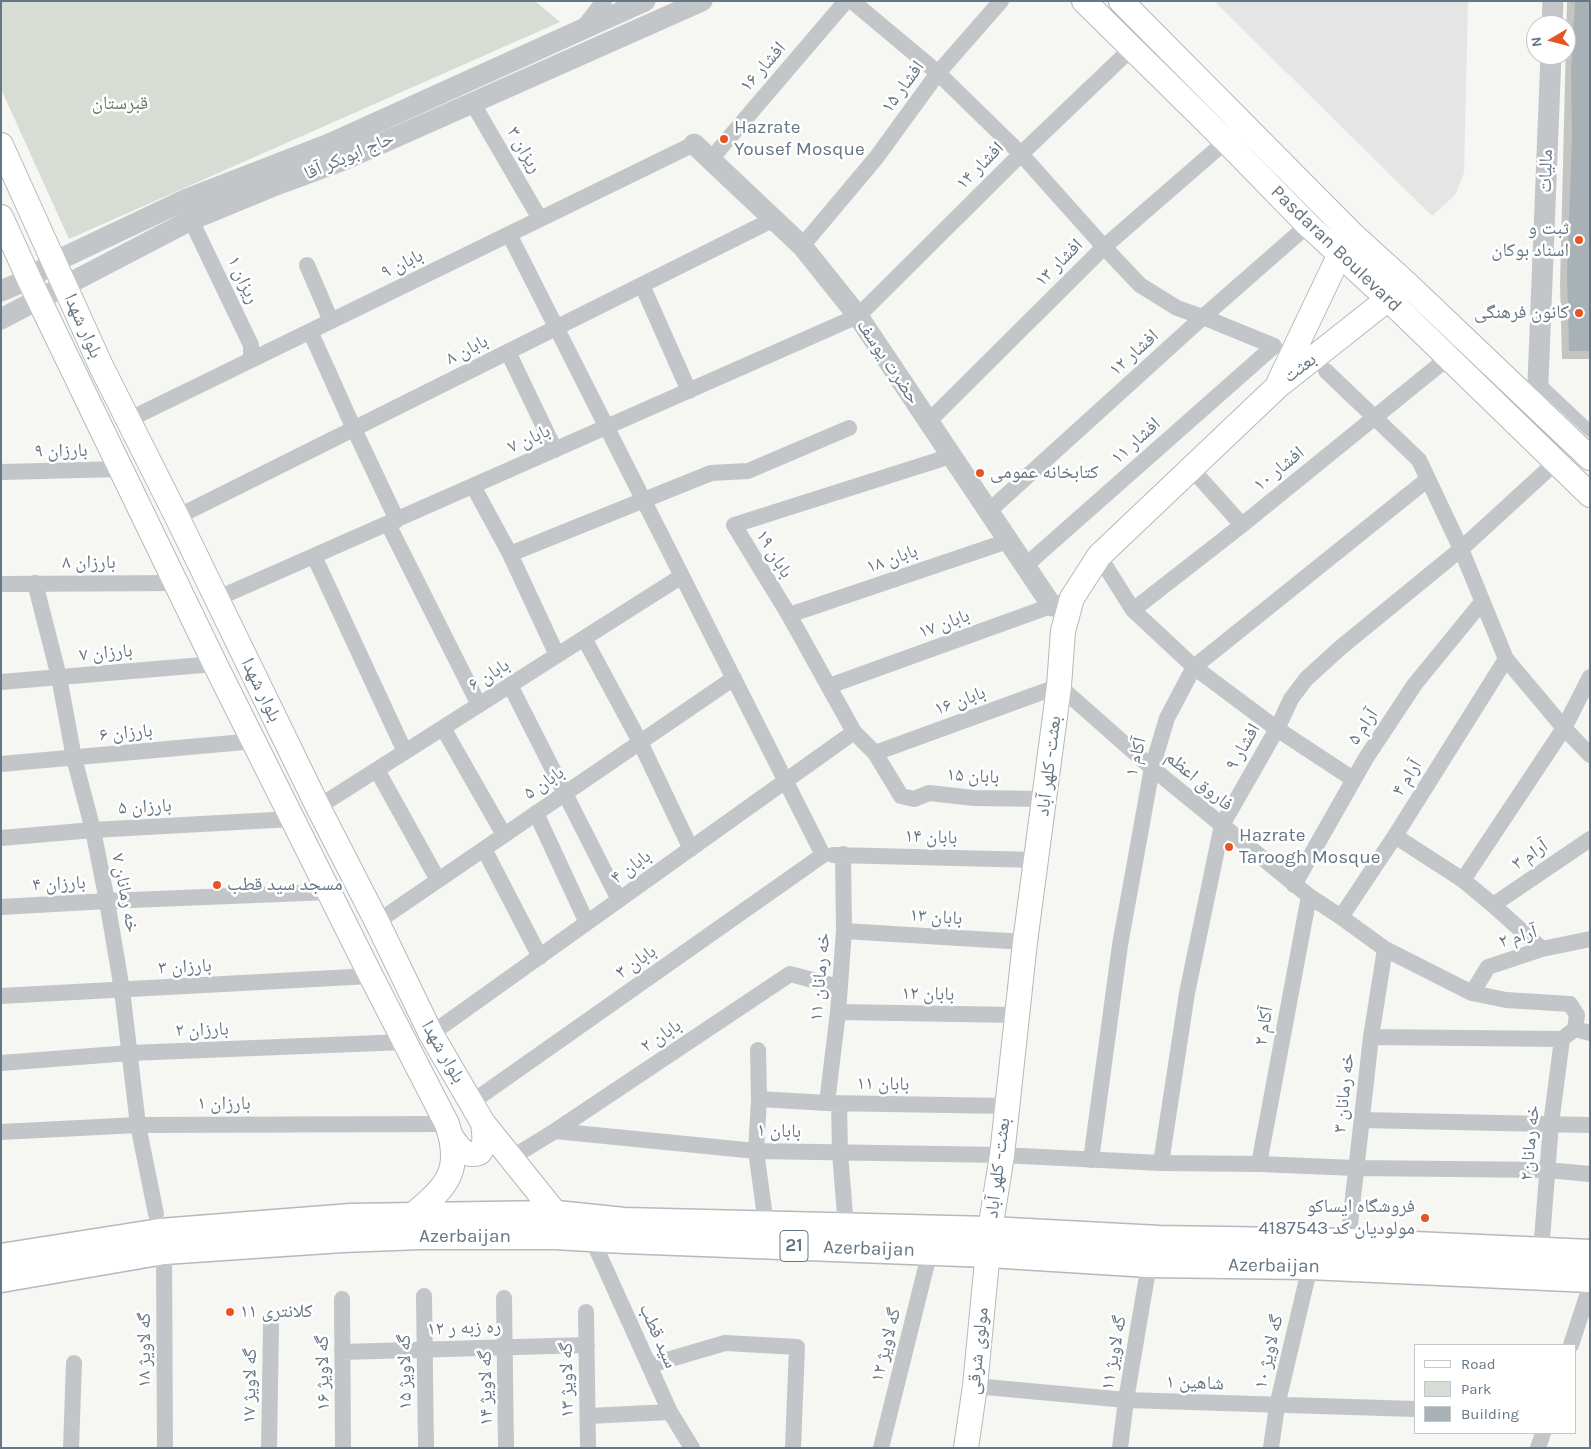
<!DOCTYPE html>
<meta charset="utf-8">
<style>
body{margin:0}
#map{position:relative;width:1591px;height:1449px;overflow:hidden;background:#f6f6f3;font-family:Karla,sans-serif}
canvas{display:block}
.frame{position:absolute;inset:0;border:2px solid #657684;pointer-events:none}
.legend{position:absolute;left:1414px;top:1344px;width:162px;height:90px;box-sizing:border-box;background:#fff;border:1px solid #c1c8ce;margin:0;padding:6px 9px;list-style:none;font-size:15px;color:#657684}
.legend li{display:flex;align-items:center;gap:10px;height:25px}
.legend b{width:25px;border:1px solid #c1c8ce}
.north{position:absolute;left:1526px;top:15px;width:50px;height:50px;box-sizing:border-box;background:#fff;border:1px solid #c1c8ce;border-radius:50%;rotate:262deg;font-size:14px;font-weight:700;line-height:20px;text-align:center;color:#657684}
.north::after{content:'';display:block;margin:auto;width:18px;height:22px;background:#e55524;clip-path:polygon(50% 0,100% 100%,50% 72%,0 100%)}
</style>
<div id="map">
<canvas width="1591" height="1449"></canvas>
<div class="frame"></div>
<ul class="legend">
<li><b style="height:6px;background:#fff"></b>Road</li>
<li><b style="height:14px;background:#d7ddd4"></b>Park</li>
<li><b style="height:14px;background:#a8b1b6"></b>Building</li>
</ul>
<div class="north">N</div>
</div>
<script>
const context = document.querySelector('canvas').getContext('2d');
context.lineJoin = 'round';
function fill(path, color) { context.fillStyle = color; context.fill(path, 'evenodd'); }
function strokePath(path, color, width, dash) { context.strokeStyle = color; context.lineWidth = width; context.lineCap = dash ? 'butt' : 'round'; context.setLineDash(dash || []); context.stroke(path); }
function label(font, color, halo, rows, align = 'center') {
  context.font = font + ' Karla,"Noto Naskh Arabic",sans-serif'; context.lineWidth = 5; context.setLineDash([]); context.textBaseline = 'middle'; context.strokeStyle = halo; context.fillStyle = color; for (const [text, x, y, turn = 0] of rows) {
    context.save(); context.translate(x, y); context.rotate((+turn || 0) * Math.PI / 180); context.textAlign = isNaN(turn) ? turn : align; if (halo) context.strokeText(text, 0, 0); context.fillText(text, 0, 0); context.restore();
  }
}
fill(new Path2D(`
 M1214,1h254l-4,172 -9,22 -23,21z`), '#e4e5e4');
fill(new Path2D(`
 M1,1h534l25,21 -491,217 -68,-150z`), '#d7ddd4');
fill(new Path2D(`
 M1567,1h23v358h-28l-2,-75z`), '#0003');
fill(new Path2D(`
 M1575,1h15v350h-21l-2,-76 5,-138 -1,-66z`), '#a8b1b6');
const secondary = new Path2D(`
 M1084,1l142,140 82,84 80,74 202,196
 M1121,1l233,235 53,48 183,174
 M1,145l100,221 76,151 141,290 59,115 54,112 52,89 73,91 -1,15
 M1,217l28,62 186,385 156,312 76,148c16,47 0,62 -34,91
 M1279,382l61,-128 9,-12
 M452,1138c8,11 13,19 27,15 8,-9 5,-19 4,-30
 M966,1448l9,-62 15,-156 12,-75 23,-213 34,-256 4,-55 9,-33 27,-42 179,-170 129,-102`);
const primary = new Path2D(`
 M1,1257l159,-25 191,-15 205,-3 68,7 366,9 169,9 189,3 242,11
 M1,1279l163,-28 178,-12 78,-3h135l70,4 364,14 160,10 161,2 280,13`);
strokePath(secondary, '#b4b9be', 26);
strokePath(primary, '#b5b9bd', 29);
strokePath(new Path2D(`
 M1538,382l52,49`), '#c2c6c9', 12);
strokePath(new Path2D(`
 M852,1l86,72 83,81 83,93 36,38 37,23 26,9 71,29 -249,220
 M582,29l22,-28
 M472,102l68,117
 M711,159l135,-158
 M191,220l60,125v15
 M509,234c103,208 210,414 314,621
 M802,246l74,-88 62,-85 63,-72
 M307,265l24,56
 M642,285l47,106
 M310,331l44,98 43,91
 M508,352l47,98
 M1326,371l93,89 42,89 45,110 58,69 26,27
 M128,420l566,-276
 M928,422l176,-175 122,-106
 M951,456l-217,69 55,90 65,117 21,21 26,43 13,3 15,-6 45,5 70,1
 M1191,468l51,57
 M1,472l120,-3
 M473,486l37,68 47,101
 M989,511l214,-194 105,-92
 M177,517l597,-298
 M388,524l91,181
 M510,554l201,-81 37,-2 101,-43
 M314,556l91,196
 M1099,556l34,54 61,57 83,62 76,50
 M35,583l24,94 15,81 19,72 14,71 15,89 16,135 18,89
 M1,584l176,-1
 M216,599l642,-283 163,-162 111,-106
 M1133,610l109,-85 207,-168
 M789,615l219,-74
 M584,638l56,104 51,107
 M1,682l214,-18
 M510,685l109,215
 M829,686l233,-84
 M443,728l61,107
 M875,753l184,-67 93,82 157,128 32,21 44,32 87,44 34,7 64,4 7,11 -2,14 -13,10 -191,-2
 M1,764l254,-23
 M377,770l61,110
 M318,807l364,-231
 M536,813l51,110
 M1395,836l68,44 30,25 49,44
 M1,838l92,-8 199,-11
 M484,849l56,108
 M833,855l204,5
 M1463,880l101,-152 26,-51
 M1294,885l72,-127 49,-74 67,-82
 M1493,905l97,-66
 M1,907l106,-6 223,-9
 M1341,917l54,-81 111,-177
 M377,922l357,-244
 M844,931l181,11
 M1472,993l16,-26 54,-18 48,-10
 M1,996l370,-20
 M838,1012l179,3
 M1575,1029l15,4
 M431,1034l423,-302
 M758,1050l1,49 -3,52 10,73
 M1,1063l129,-10 274,-11
 M759,1099l68,4 179,3
 M472,1102l351,-247
 M827,1103l11,-91 6,-81 -1,-77
 M839,1103l1,50 6,74
 M1362,1120l228,5
 M555,1131l201,20 246,4 159,8 98,1 96,4 192,2 43,4
 M1,1132l137,-7 309,-1
 M511,1158l44,-27 235,-157 49,13
 M1091,1160l29,-215 32,-177 15,-50 27,-51 234,-188
 M1161,1163l26,-170 35,-168 55,-96 14,-30 15,-20 34,-31 121,-99 95,-87
 M1259,1164l50,-268
 M592,1239l78,173 22,36
 M1348,1242l23,-205 14,-88
 M164,1251l1,197
 M1541,1252l10,-128 11,-85
 M424,1296l2,152
 M504,1298l2,150
 M342,1299l1,149
 M586,1312l2,136
 M1571,1345l19,-58
 M342,1352l245,-7
 M650,1365l75,-22 72,4 -4,101
 M975,1386l151,14 289,9
 M588,1416l82,-4
 M71,1448l3,-85
 M269,1448l2,-123
 M881,1448l49,-197
 M1120,1448l6,-48 23,-136
 M1271,1448l6,-42 33,-140
 M1538,1448l5,-15`), '#c2c6c9', 16);
strokePath(new Path2D(`
 M1552,25l1,-24
 M694,144l108,102 56,70 194,290
 M1,291l28,-12 25,-17 133,-63 142,-55 316,-143
 M1,319l190,-99 80,-33 73,-27 358,-159
 M1537,407l14,-352`), '#c2c6c9', 21);
strokePath(secondary, '#fff', 24);
strokePath(primary, '#fff', 26);
for (const [x, y, r, color] of [
 [724,139,5,"#e55524"],
 [1579,240,5,"#e55524"],
 [1579,313,5,"#e55524"],
 [980,473,5,"#e55524"],
 [1229,847,5,"#e55524"],
 [217,885,5,"#e55524"],
 [1425,1218,5,"#e55524"],
 [230,1312,5,"#e55524"]
]) { const dot = new Path2D(); dot.arc(x, y, r, 0, 2 * Math.PI); context.fillStyle = color; context.fill(dot); strokePath(dot, '#fff', 2); }
for (const [x, y, w] of [
 [794,1246,28]
]) { const box = new Path2D(); box.roundRect(x - w / 2, y - 15.5, w, 31, 4); context.fillStyle = '#fff'; context.fill(box); strokePath(box, '#657684', 1); }
label('bold 18px', '#657684', null, [
 ["21",794,1246]
]);
label('19px', '#657684', '#fff', [
 ["افشار ۱۶",763,67,-49],
 ["افشار ۱۵",903,87,-54],
 ["۳ ریزان",524,150,60],
 ["حاج ابوبکر آقا",349,156,-23],
 ["افشار ۱۴",980,166,-45],
 ["مالیات",1546,171,-88],
 ["Pasdaran Boulevard",1336,249,44],
 ["افشار ۱۳",1059,263,-45],
 ["بابان ۹",402,264,-26],
 ["ریزان ۱",243,280,65],
 ["بلوار شهدا",83,326,66],
 ["بابان ۸",467,350,-27],
 ["افشار ۱۲",1134,353,-42],
 ["حضرت یوسف",888,362,56],
 ["بعثت",1300,368,-38],
 ["بابان ۷",529,439,-24],
 ["افشار ۱۱",1136,441,-42],
 ["بارزان ۹",61,451,-1],
 ["افشار ۱۰",1279,469,-39],
 ["بابان ۱۹",774,554,58],
 ["بابان ۱۸",892,559,-19],
 ["بارزان ۸",89,563],
 ["بابان ۱۷",944,624,-20],
 ["بارزان ۷",106,653,-5],
 ["بابان ۶",489,675,-32],
 ["بلوار شهدا",261,690,64],
 ["بابان ۱۶",960,701,-20],
 ["آرام ۵",1363,727,-56],
 ["بارزان ۶",126,733,-5],
 ["افشار ۹",1243,747,-60],
 ["آکام ۱",1136,757,-76],
 ["بعثت- کلهر آباد",1049,766,-83],
 ["بابان ۱۵",973,776,3],
 ["آرام ۴",1407,778,-58],
 ["فاروق اعظم",1199,781,40],
 ["بابان ۵",544,783,-34],
 ["بارزان ۵",145,807,-3],
 ["بابان ۱۴",931,837,2],
 ["آرام ۳",1530,855,-34],
 ["بابان ۴",631,867,-36],
 ["بارزان ۴",59,884,-3],
 ["خه رمانان ۷",125,893,79],
 ["بابان ۱۳",936,917,4],
 ["آرام ۲",1518,937,-17],
 ["بابان ۳",636,962,-35],
 ["بارزان ۳",185,967,-3],
 ["خه رمانان ۱۱",820,977,-85],
 ["بابان ۱۲",928,994,1],
 ["آکام ۲",1264,1026,-80],
 ["بارزان ۲",202,1030,-2],
 ["بابان ۲",661,1036,-34],
 ["بلوار شهدا",443,1052,60],
 ["بابان ۱۱",883,1084,1],
 ["خه رمانان ۳",1344,1093,-84],
 ["بارزان ۱",224,1104],
 ["بابان ۱",779,1131,2],
 ["خه رمانان۲",1530,1143,-85],
 ["بعثت- کلهر آباد",998,1168,-83],
 ["Azerbaijan",465,1237],
 ["Azerbaijan",869,1249,2],
 ["Azerbaijan",1274,1266,1],
 ["ره زبه ر ۱۲",464,1328,-2],
 ["سید قطب",658,1336,66],
 ["گه لاویژ ۱۲",886,1345,-76],
 ["گه لاویژ ۱۸",145,1350,-90],
 ["مولوی شرقی",978,1351,-84],
 ["گه لاویژ ۱۰",1269,1352,-77],
 ["گه لاویژ ۱۱",1114,1353,-80],
 ["گه لاویژ ۱۵",405,1372,-91],
 ["۱۶ گه لاویژ",323,1373,-91],
 ["گه لاویژ ۱۳",567,1380,-91],
 ["شاهین ۱",1195,1383,2],
 ["گه لاویژ ۱۷",250,1386,-89],
 ["گه لاویژ ۱۴",486,1388,-91]
]);
label('19px', '#687b64', '#fff', [
 ["قبرستان",120,104]
]);
label('19px', '#657684', '#fff', [
 ["Hazrate",734,128],
 ["Yousef Mosque",734,150],
 ["ثبت و",1569,229,"right"],
 ["اسناد بوکان",1569,251,"right"],
 ["کانون فرهنگی",1569,313,"right"],
 ["کتابخانه عمومی",990,473],
 ["Hazrate",1239,836],
 ["Taroogh Mosque",1239,858],
 ["مسجد سید قطب",227,885],
 ["فروشگاە ایساکو",1415,1207,"right"],
 ["مولودیان کد 4187543",1415,1229,"right"],
 ["کلانتری ۱۱",240,1312]
], 'left');
</script>
